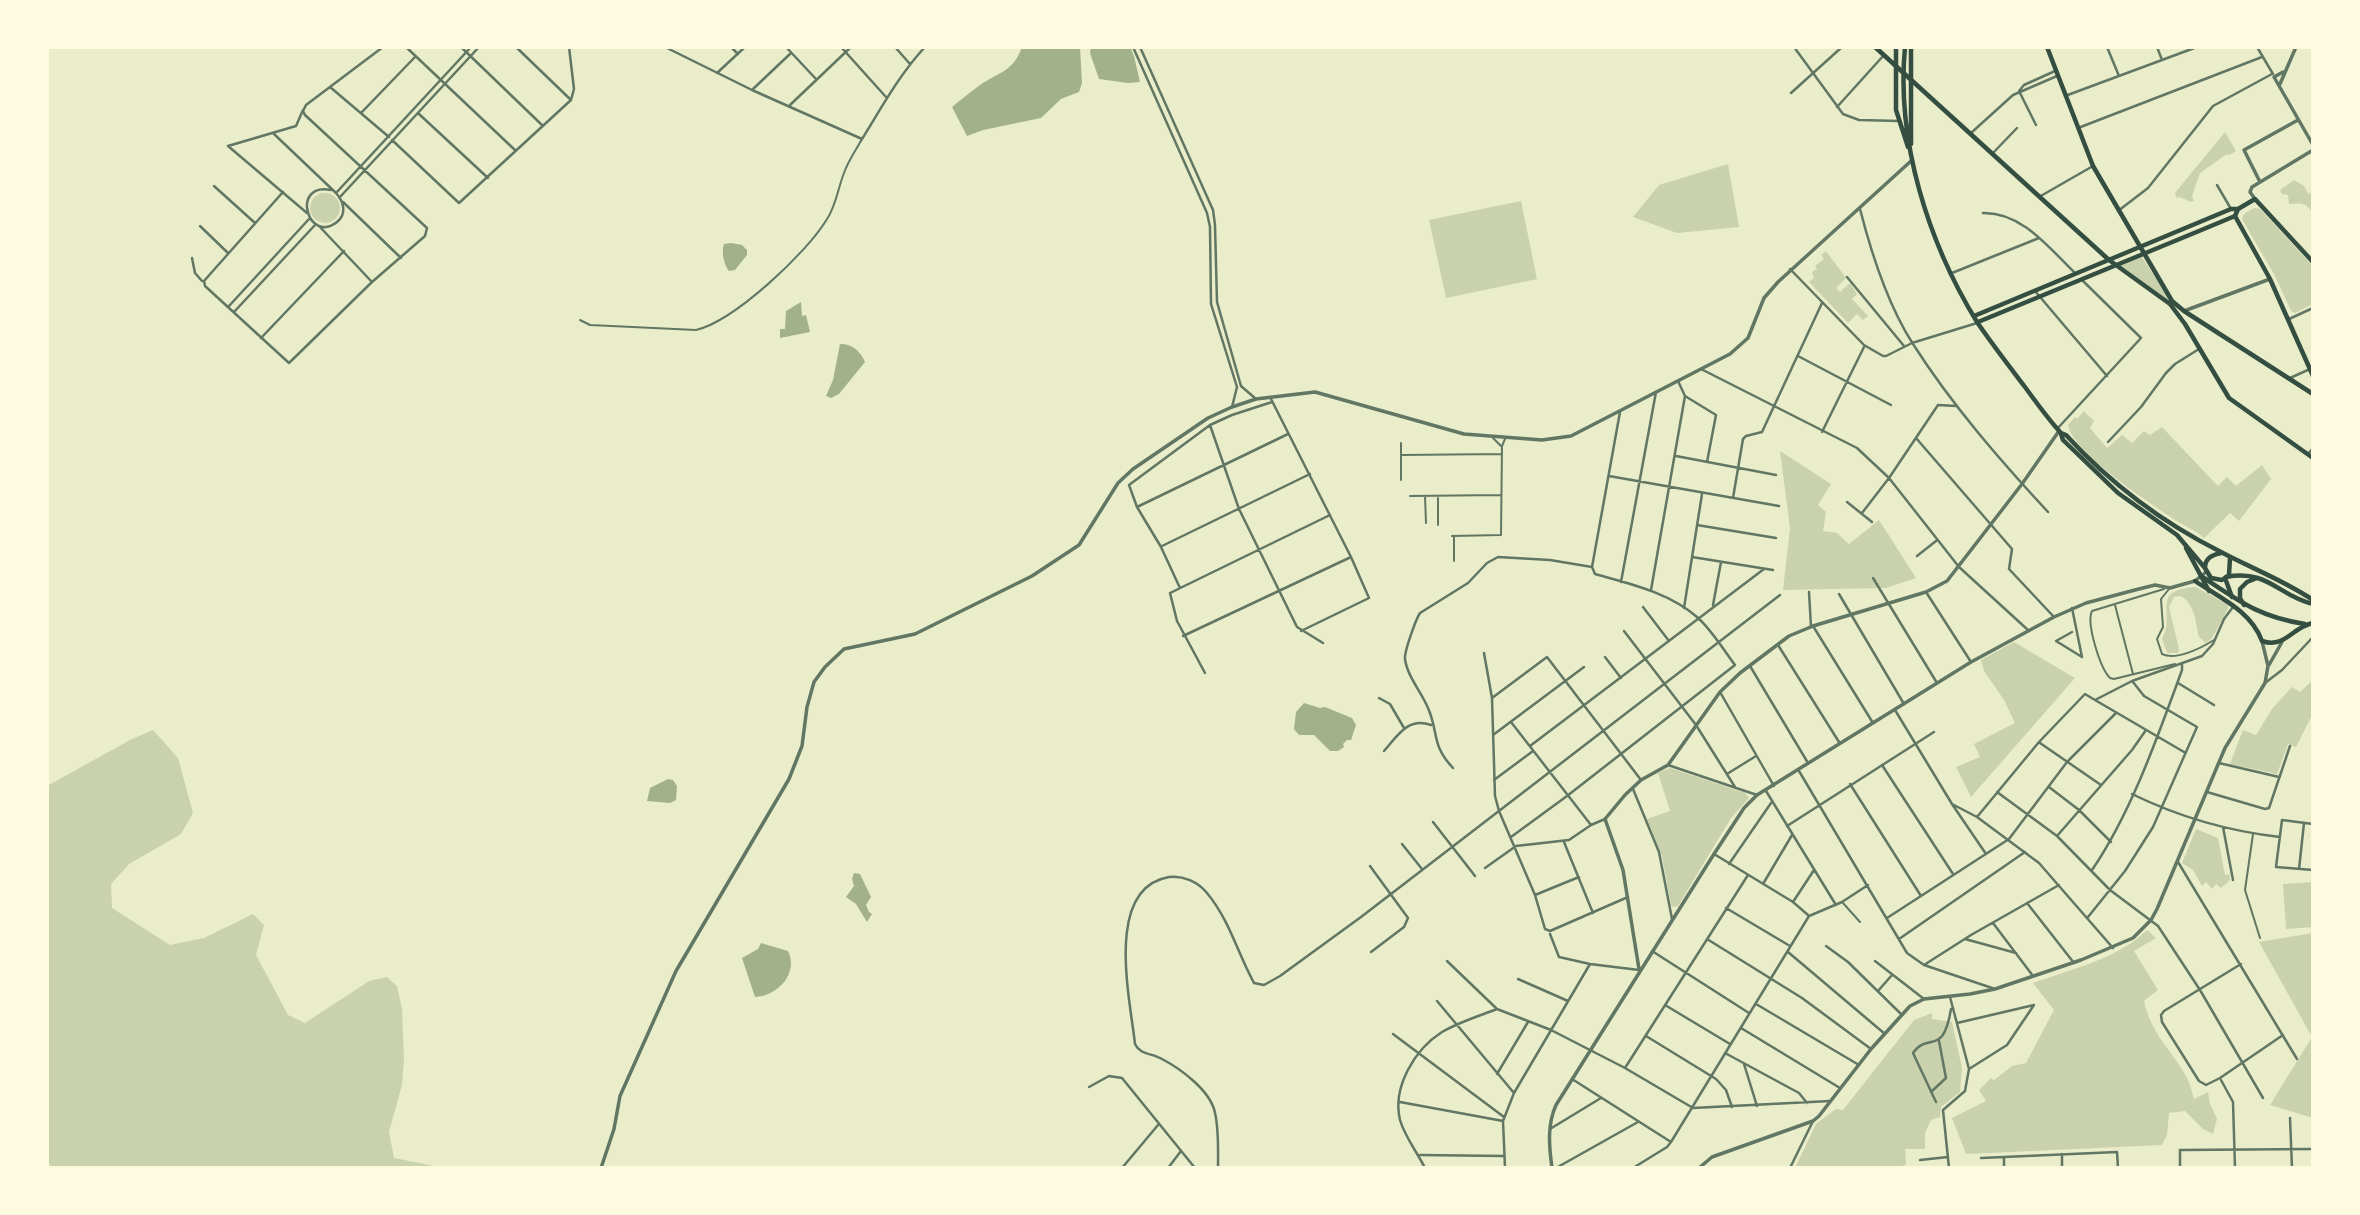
<!DOCTYPE html>
<style>
body{margin:0}
#map{position:relative;width:2360px;height:1215px;overflow:hidden;background:#e9edc9;font-family:Manrope,sans-serif}
canvas{display:block}
.frame{position:absolute;inset:0;border:49px solid #fefae0;pointer-events:none}
</style>
<div id="map">
<canvas width="2360" height="1215"></canvas>
<div class="frame"></div>
</div>
<script>
const context = document.querySelector('canvas').getContext('2d');
context.lineJoin = 'round';
function fill(path, color) { context.fillStyle = color; context.fill(path, 'evenodd'); }
function strokePath(path, color, width, dash) { context.strokeStyle = color; context.lineWidth = width; context.lineCap = dash ? 'butt' : 'round'; context.setLineDash(dash || []); context.stroke(path); }
fill(new Path2D(`
 M2225,132l11,19 -7,4 -2,-1 -27,19 -8,23 2,5 -3,1 -11,-5 -3,1 -2,-5z
 M1728,164l11,63 -62,6 -44,-16 26,-32z
 M2294,180l10,6 4,8 3,-2 2,3v18c-8,-11 -11,-10 -24,-9l-1,-9 -6,-1 -2,-4z
 M310 208a15 15 0 1 1 30 0a15 15 0 1 1-30 0Z
 M1521,201l16,78 -91,19 -17,-78z
 M2254,208l6,1 53,57v38l-18,9 -4,-2 -16,-35 -33,-57 2,-5z
 M1826,251l20,27 -10,10 4,4 10,-9 7,11 -5,5 16,17 -5,4 -6,-6 -9,9 -39,-41 5,-4 -2,-6 5,-3 -2,-3 9,-7 -3,-4z
 M2141,256l29,43 -2,2 -48,-35z
 M2084,411l10,10 -4,7 17,20 15,-13 10,8 12,-12 6,4 12,-8 56,59 9,-9 9,9 26,-21 9,14 -32,42 -9,-8 -26,25c-9,-8 -18,-11 -27,-17 -25,-16 -105,-69 -109,-96l7,-8 2,2z
 M1780,451l51,33 -13,21 8,7 -3,19 14,2 12,11 30,-24 37,58 -30,10 -103,2 7,-62z
 M2196,587l32,18v4l-16,29 -6,5 -7,-6c-4,-15 -3,-31 -18,-41l-7,1 -5,10 10,42 -1,4h-11l-5,-14c15,-25 -14,-49 34,-52z
 M2014,642l61,36 -104,119 -15,-30 24,-10 -6,-13 41,-21 -11,-23 -20,-29 -3,-11z
 M2313,680v33l-17,34 -8,-3 -11,30 -47,-10 13,-34 13,5 16,-26 20,-22 8,5z
 M153,730l25,28 15,55 -12,21 -52,30 -18,20 1,24 58,37 34,-7 49,-24 11,11 -8,30 32,60 17,8 64,-42 18,-4 10,9 5,23 2,51 -2,25 -13,47 5,26 50,10h-393l-4,-10v-372l83,-46z
 M1670,768l75,25 4,5 -18,20 -53,88 -4,1 -3,-1 -9,-50 -15,-37 23,-8 -12,-38z
 M2196,829l22,9 7,37 5,-1v6l-9,8 -5,-4 -4,5 -6,-7 -4,4 -9,-16 -11,-7z
 M2313,882v45l-27,2 -3,-45z
 M2147,930l9,8 -22,13 24,39 -14,11c7,33 28,49 43,77 3,6 5,14 7,21l14,-7 2,12 7,15 -4,15 -10,-5 -18,-18 -16,2 -2,22 -5,10 -196,9 -14,-36 34,-17 -7,-11 12,-12 3,2 18,-14 14,-3 28,-53 -21,-27c38,-14 85,-24 114,-53z
 M2313,933v185l-43,-13 42,-68 -53,-95z
 M1932,1013v6l20,3 10,46 -2,24 -19,15 -1,10 -9,3 -6,13v16h-20l1,15 -5,4h-106l21,-44 20,-15 7,1 71,-90z`), '#cad2ad');
fill(new Path2D(`
 M1022,47h58l2,36 -3,9 -18,7 -20,19 -58,12 -16,6 -15,-29c9,-7 18,-15 28,-22 19,-13 33,-13 42,-38z
 M1091,47h39l4,9 6,26 -12,1 -29,-4 -9,-26z
 M731,243l11,2 5,5v5l-12,15 -6,1c-5,-6 -8,-20 -5,-27z
 M801,302l1,14 4,-1 4,17 -30,6v-9h5l1,-18z
 M840,344c13,0 20,7 25,18l-26,32 -8,4 -5,-2 7,-16z
 M1304,703l16,5 5,-1 27,11 4,7 -5,15h-4l-4,4 1,3 -6,4h-8l-16,-16h-15l-5,-6 2,-17z
 M668,779l5,1 4,6 -1,14 -6,3 -23,-2 3,-13z
 M854,873l6,1 11,23 -5,8 3,7 3,2 -5,8 -11,-18 -10,-7 8,-11 -2,-7z
 M761,943l27,8c11,22 -10,45 -33,46l-13,-39 16,-9z`), '#a3b18a');
strokePath(new Path2D(`
 M580,320l10,5 106,5c38,-9 111,-77 131,-111 9,-13 11,-31 17,-46 4,-12 12,-23 18,-34
 M1493,438l8,8
 M1402,455l99,-1
 M1401,480v-37
 M1410,496l91,-1
 M1425,496l1,27
 M1438,498v27
 M1452,536l49,-1 1,-89 3,-7
 M1454,536v25
 M2164,589l-72,22c-6,12 8,57 18,67l4,1 61,-15
 M2169,589l-8,10 2,28 -6,12 5,15c14,7 39,-6 52,-14
 M2115,605l18,69
 M2253,834l-8,56 15,48
 M1843,903l17,19`), '#617663', 2);
strokePath(new Path2D(`
 M406,47l110,104
 M461,47l82,79
 M516,47l55,53
 M665,47l87,43 110,49c20,-32 37,-64 63,-92
 M731,47l7,7
 M786,47l30,32
 M841,47l45,50
 M895,47l15,17
 M1133,47l74,166 3,14 1,77 26,83 -5,20
 M1140,47l73,163 2,15 2,77 24,84 15,13
 M1794,47l49,67 16,6 40,1
 M2107,47l12,29
 M2157,47l5,13
 M2257,47l16,27
 M717,73l28,-26
 M330,87l59,50
 M753,89l38,-36
 M2019,91l5,-6 31,-14
 M2019,91l17,34
 M1791,93l51,-46
 M2065,96l132,-49
 M790,105l61,-58
 M1837,107l47,-52
 M303,110l-7,16 -68,20 79,67
 M362,112l53,-55
 M419,114l69,64
 M2078,128l184,-71
 M1971,133l42,-38 44,-19
 M274,134l62,59c8,9 11,21 1,29 -29,23 -47,-40 -6,-32
 M392,140l67,63 112,-103 3,-11 -5,-42
 M1992,154l25,-26
 M2217,185l14,24
 M214,186l41,37
 M283,192l-79,89 1,5 84,77 83,-81 53,-46 2,-8 -122,-113 -2,-4 3,-6 77,-58
 M336,193l135,-146
 M340,197l139,-150
 M2039,197l54,-31
 M343,202l58,56
 M1860,209c11,43 29,98 53,135 39,61 86,115 135,168
 M2118,211l30,-23 65,-82 59,-32
 M1983,213c39,-1 66,35 92,60
 M200,226l28,27
 M319,226l53,56
 M192,258l3,15 7,8
 M1790,269l74,76 19,11h3l26,-13 65,-20
 M1952,273l87,-35
 M1847,277l57,69
 M2035,291l72,85
 M229,306l80,-87
 M234,312l81,-87
 M2289,319l24,-11
 M261,338l83,-87
 M1798,356l93,49
 M1701,369l156,79 32,30 70,89 69,63
 M2290,378l20,-9
 M1685,396l31,19 -9,47
 M1270,397l81,160 18,41 -68,33
 M1210,425l29,84 58,118 26,16
 M2057,429l84,-91 -59,-58
 M1822,432l42,-85
 M1916,438l96,111 -3,20 45,48
 M2108,442l33,-35 25,-34 9,-9 24,-15
 M2308,454l5,-6
 M1676,456l100,19
 M1609,476l170,30
 M1733,498l10,-59 3,-3 16,-4 60,-129
 M1847,502l25,20
 M1137,507l151,-73
 M1862,513l27,-35 49,-73 18,1
 M1697,525l79,13
 M1162,546l148,-72
 M1917,556l19,-15
 M1692,557l81,13
 M1592,567l28,-155
 M1873,578l64,105
 M1621,582l35,-190
 M1180,588l-19,-41 -24,-40 -8,-22 81,-60 22,-10 40,-13
 M1651,590l34,-194 -7,-15
 M1809,592l2,35
 M1926,592l45,70
 M1839,594l65,110
 M1713,605l8,-43
 M1643,607l26,34
 M1684,608l18,-114
 M1813,626l60,97
 M1624,631l72,94 39,62
 M2072,632l-16,9 26,16 -10,-49
 M1183,636l168,-79
 M1778,645l61,97
 M1484,653l8,45 3,98 4,15 36,84 10,34 5,2 78,-34
 M1605,657l16,21
 M1750,666l58,97
 M1205,673l-28,-52 -7,-28 160,-78
 M2178,683l36,22
 M2265,683l17,-13 31,-33
 M1720,692l54,94
 M1379,698l11,6 14,24
 M1492,698l55,-41 94,123
 M2095,700l89,52
 M1895,710l57,94 34,50
 M1511,722l80,103
 M1493,735l91,-68
 M2040,743l61,42
 M1530,746l234,-177
 M1384,751c14,-16 24,-34 47,-26
 M2219,763l60,14
 M1668,765l89,30
 M1882,765l71,109
 M1453,768c-22,-23 -14,-35 -25,-60 -6,-15 -21,-32 -23,-49 -1,-7 11,-40 15,-46l48,-30 19,-20 11,-6 52,3 42,7
 M1799,771l108,182 17,12 71,24
 M1727,774l29,-18
 M1494,780l39,-29
 M1850,784l71,112
 M2049,787l30,23 32,32
 M1633,789l26,63 13,67
 M1766,791l70,114
 M1997,792l60,44 53,54 48,36 42,64 63,108
 M2207,792l58,17 4,-1 21,-62
 M2132,794c47,23 95,37 148,43
 M1952,804l25,13 62,46 74,85
 M1977,817l62,-75 46,-48 10,6 37,-19 70,-25 11,-12 11,-25 9,-12
 M1433,822l42,54
 M2313,824l-31,-4 -6,47 37,3
 M1787,826l147,-94
 M2223,827l10,53
 M2057,836l75,-86 14,-20
 M1511,837l56,-41 168,-131c-12,-16 -24,-36 -38,-48 -29,-25 -67,-33 -102,-43l-3,-7
 M1564,842l29,71
 M1402,844l20,25
 M1714,854l79,48 15,13
 M2178,862l119,197
 M1729,864l42,-61
 M1370,866l38,52 -4,9 -33,25
 M1485,868l31,-22 53,-6 22,-15 14,-6
 M2299,869l5,-46
 M2092,870c39,-57 66,-134 90,-200v-7
 M1763,884l29,-49
 M1535,895l44,-18
 M1793,902l21,-32
 M2027,903l47,60
 M1726,908l64,38
 M2088,917l37,-46 28,-44 44,-100 -53,-31 -11,-14
 M1887,918l122,-79 58,-77 49,-49
 M1993,923l40,53
 M1550,934l9,23 31,7 49,6
 M1707,939l95,59 69,51
 M1899,939l126,-87
 M1965,939l51,14
 M1826,946l22,16 53,52
 M1652,951l97,62
 M1788,952l97,82
 M1447,961l50,48 54,21 74,38 68,40 137,-7
 M1875,961l49,38
 M2241,964l-77,47 -3,4 1,7 37,59 7,4 14,-7 63,-43
 M1924,965l47,-30 88,-50
 M1518,979l50,22
 M1878,991l14,-16
 M1437,1001l77,92
 M1756,1004l103,61
 M1665,1005l65,39
 M1957,1023l77,-18
 M1741,1028l99,60
 M1393,1034l111,83
 M1646,1036l70,43 10,11 6,17
 M1725,1053l74,40 8,10
 M1744,1064l13,42
 M1625,1068l123,-193
 M1969,1069l38,-24 27,-40
 M1497,1074l31,-52
 M1572,1079l99,63
 M2221,1080l12,22 2,66
 M1089,1087l20,-11 13,2 73,90
 M1931,1092l15,-14 -7,-37
 M1400,1102l103,19
 M1936,1102l-23,-49c15,-22 30,5 38,-44
 M2290,1118l2,50
 M1550,1129l51,-31
 M2062,1154v14
 M1420,1155l84,1
 M2004,1157v11
 M1981,1158l136,-6 1,16
 M1920,1160l28,-3
 M1122,1168l36,-43
 M1168,1168l13,-17
 M1218,1168c0,-18 1,-38 -3,-55 -4,-22 -34,-44 -53,-54 -10,-6 -22,-4 -27,-15 -5,-46 -31,-156 34,-167 14,-2 29,5 38,16 23,28 30,59 47,90l10,2 16,-9 81,-59 419,-322
 M1425,1168c-8,-16 -20,-31 -25,-48 -8,-33 15,-71 42,-88 17,-10 37,-16 55,-23
 M1505,1168l-2,-47 11,-28 76,-129
 M1556,1168l82,-46
 M1633,1168l34,-21 4,-5 138,-226 33,-14 26,-17
 M1790,1168l23,-47
 M1949,1168l-6,-58 22,-19 4,-22 -19,-72
 M2180,1168v-18l133,-1`), '#617663', 2.5);
strokePath(new Path2D(`
 M2283,72l-9,5 39,68
 M2280,84l16,-37
 M2260,182l-16,-32 54,-30
 M2255,199l-5,-7 2,-5 61,-37
 M2184,311l86,-32
 M2269,665l13,-23
 M1639,969l-16,-99 -18,-51 20,-24 16,-15 27,-15 52,-73 20,-19 49,-37 24,-10 113,-34 21,-11 75,-97 37,-53
 M601,1168l13,-39 6,-33 56,-125 113,-192 13,-33 5,-39 7,-25 11,-15 19,-18 71,-15 117,-58 47,-31 39,-62 15,-14 75,-51 24,-11 24,-8 59,-7 149,42 78,6 29,-4 159,-82 18,-16 16,-40 14,-16 133,-121
 M1552,1168c-3,-22 -5,-43 4,-63l158,-251 30,-46 13,-13 214,-133 83,-45 32,-14 49,-13 20,-5 15,3 14,-4 11,-3 11,-9
 M1699,1168l13,-11 101,-36 6,-5 52,-67 39,-43 14,-7 46,-5 25,-5 86,-29 52,-22 18,-18 6,-11 68,-161 40,-65 3,-17 -6,-25`), '#617663', 3.5);
strokePath(new Path2D(`
 M1875,47l234,213 61,44 15,20 44,74 84,60
 M2047,47l46,119 79,135 12,10 129,83
 M2235,216l35,63 43,97
 M1974,316l257,-107h7l17,-10 58,63
 M1978,322l221,-91 36,-15 3,-7
 M2201,576c38,25 58,41 104,48
 M2195,581c25,17 56,30 67,60 23,8 30,-14 51,-18`), '#344e41', 4.5);
strokePath(new Path2D(`
 M1896,47v63l12,37
 M1905,47c-9,94 23,195 72,275 15,22 32,44 48,65 11,15 23,32 36,46l5,2c44,48 97,88 155,117 30,16 64,29 92,48
 M1911,47v97
 M2061,434l2,6 55,53 59,42 28,33
 M2186,548l23,43
 M2221,553c-9,2 -16,5 -16,15l6,10 11,2 7,-5 1,-17
 M2226,577c43,-8 52,19 87,27
 M2225,578l7,19
 M2244,605l-4,-7v-9l7,-7 10,-4`), '#344e41', 4.5);
</script>
